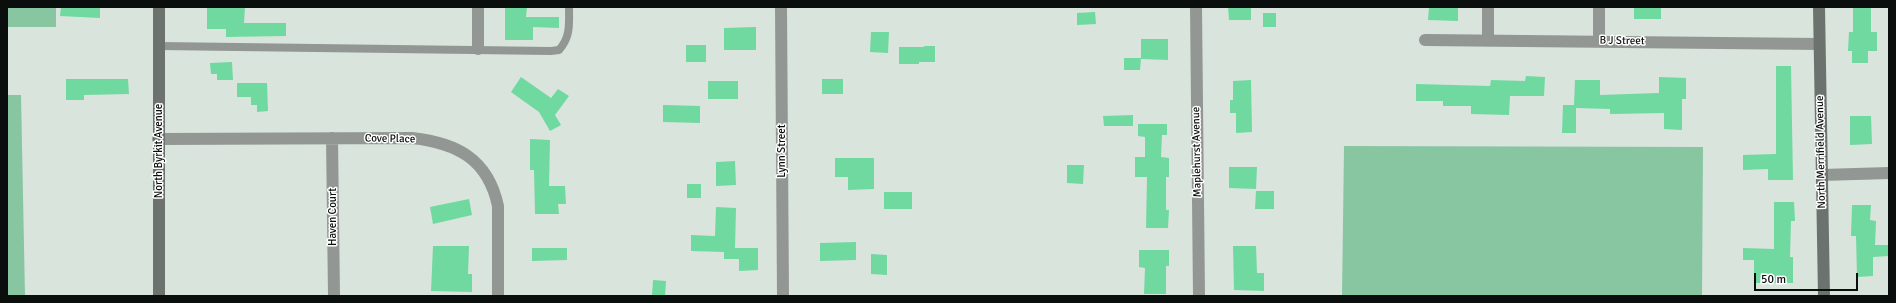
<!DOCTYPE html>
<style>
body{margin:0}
#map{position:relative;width:1896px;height:303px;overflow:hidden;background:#d9e4dd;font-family:Signika,sans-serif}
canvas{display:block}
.frame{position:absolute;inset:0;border:8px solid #0a0e0c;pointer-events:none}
.scale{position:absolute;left:1754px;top:273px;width:104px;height:18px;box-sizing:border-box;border:2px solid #0a0e0c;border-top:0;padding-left:5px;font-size:12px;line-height:14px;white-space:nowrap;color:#0a0e0c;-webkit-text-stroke:3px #fff;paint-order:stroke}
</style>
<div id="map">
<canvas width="1896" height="303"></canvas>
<div class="frame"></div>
<div class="scale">50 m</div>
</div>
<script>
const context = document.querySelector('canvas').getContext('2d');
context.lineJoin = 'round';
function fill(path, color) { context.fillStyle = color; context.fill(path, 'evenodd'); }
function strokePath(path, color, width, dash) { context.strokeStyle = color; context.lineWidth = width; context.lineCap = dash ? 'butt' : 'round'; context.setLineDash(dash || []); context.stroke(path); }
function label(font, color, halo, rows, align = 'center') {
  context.font = font + ' Signika,sans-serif'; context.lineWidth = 3; context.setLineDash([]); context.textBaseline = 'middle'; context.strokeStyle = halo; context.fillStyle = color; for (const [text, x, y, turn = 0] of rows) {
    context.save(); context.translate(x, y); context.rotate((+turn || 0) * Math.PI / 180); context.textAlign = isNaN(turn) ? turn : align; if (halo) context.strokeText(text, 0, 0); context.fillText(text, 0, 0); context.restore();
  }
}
fill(new Path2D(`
 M7,7h49v20h-49z
 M7,95h14l4,201h-18z
 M1344,146l359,1 -1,149h-360z`), '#88c6a1');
fill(new Path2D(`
 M61,7h39v11l-40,-2z
 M207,7h38l-1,16h42v13l-60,1v-8h-19z
 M505,7h22l-1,10h33v11l-26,-1v13h-28z
 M1228,7h23v13h-22z
 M1429,7h29v14l-30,-1z
 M1634,7h27v12h-27z
 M1853,7h18v25h6v19h-9v12h-16v-12h-4l1,-19h4z
 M1095,12l1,12 -19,1v-12z
 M1263,13h13v14h-13z
 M756,27v23h-32v-22z
 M871,32h18l-1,21 -18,-1z
 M1141,39h27v21l-27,-1z
 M686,45h20v17h-20z
 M924,46h11v16h-16v2h-20v-17h25z
 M1124,58h17l-1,12h-16z
 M232,62l1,18h-16v-6h-6l-1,-11z
 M1776,66h15l2,114h-25v-11l-25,1v-15l33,-1z
 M1526,76l19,1 -1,19h-34l-1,19 -38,-1v-8h-28v-5h-27v-17l74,2 1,-6 34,1z
 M521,77l30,21 7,-9 11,7 -14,19 6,10 -11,6 -11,-19 -28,-20z
 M1659,77l27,1v21h-4v31l-18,-1v-16l-54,1v-5l-34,-1v25h-14l1,-28h11l1,-25h25v15l59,-2z
 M66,79h62l1,15 -45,1v5h-18z
 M822,79h21v15h-21z
 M1251,80l1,52 -16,1v-20h-6v-13h3v-19z
 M708,81h30v18h-30z
 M237,83h30l1,28 -11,1v-7h-6v-8h-14z
 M663,105l37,1v17l-37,-1z
 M1133,115v11h-29l-1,-10z
 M1850,116h21l1,28 -22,1z
 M1138,124h29v11h-5l-1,22 8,1v19h-3v33h3l-1,18h-22l1,-51h-12v-20h10v-20l-7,-1z
 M530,139l20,1 -1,46h16l1,18h-8l1,10h-24l-1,-44h-4z
 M835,158h39v31l-26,1v-13h-13z
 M735,161l1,24 -20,1v-24z
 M1067,165h17l-1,19 -16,-1z
 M1229,167h28l-1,22 -27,-1z
 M687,184h14v14h-14z
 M1256,191h18v18h-19z
 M884,192h28v17h-28z
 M469,199l3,16 -39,9 -3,-17z
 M1774,202h20l1,19h-4l-1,36h3v26h-39v-23h-11v-12l31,1z
 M1852,205h19l-1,15 6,1 -1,24h14v11l-16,1v19l-16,1 -1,-41h-5z
 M716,207l20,1 -1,40h23v22l-19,1v-12h-15v-7l-33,-1v-16l24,1z
 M856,242v18l-36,1v-18z
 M433,246h36l-1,28h4v18l-41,-1z
 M1233,246h23l1,27h7v18l-30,-1z
 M532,248h35v12l-35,1z
 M1139,250h30v16h-3v28h-22l1,-26 -6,-1z
 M871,254l16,1v20l-16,-1z
 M653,280l13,1 -1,15h-13z`), '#6fd99f');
strokePath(new Path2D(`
 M159,46l392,5 8,-1c12,-13 10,-27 10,-43`), '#929794', 8);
strokePath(new Path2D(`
 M478,7v42
 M781,7l2,289
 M1196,7l3,289
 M1488,7v34
 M1599,7v34
 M1425,40l394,4
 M332,138l2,158
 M158,139l254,-1c45,5 76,21 86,68v90
 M1822,175l67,-2`), '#929794', 12);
strokePath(new Path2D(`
 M1819,7l5,289
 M159,296v-289`), '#6c736f', 12);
label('11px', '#0a0e0c', '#fff', [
 ["B J Street",1622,41,1],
 ["Cove Place",390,139,1],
 ["North Byrkit Avenue",159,151,-90],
 ["Lynn Street",782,151,-90],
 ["Maplehurst Avenue",1197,152,-91],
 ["North Merrifield Avenue",1821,152,-91],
 ["Haven Court",333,217,-90]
]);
</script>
